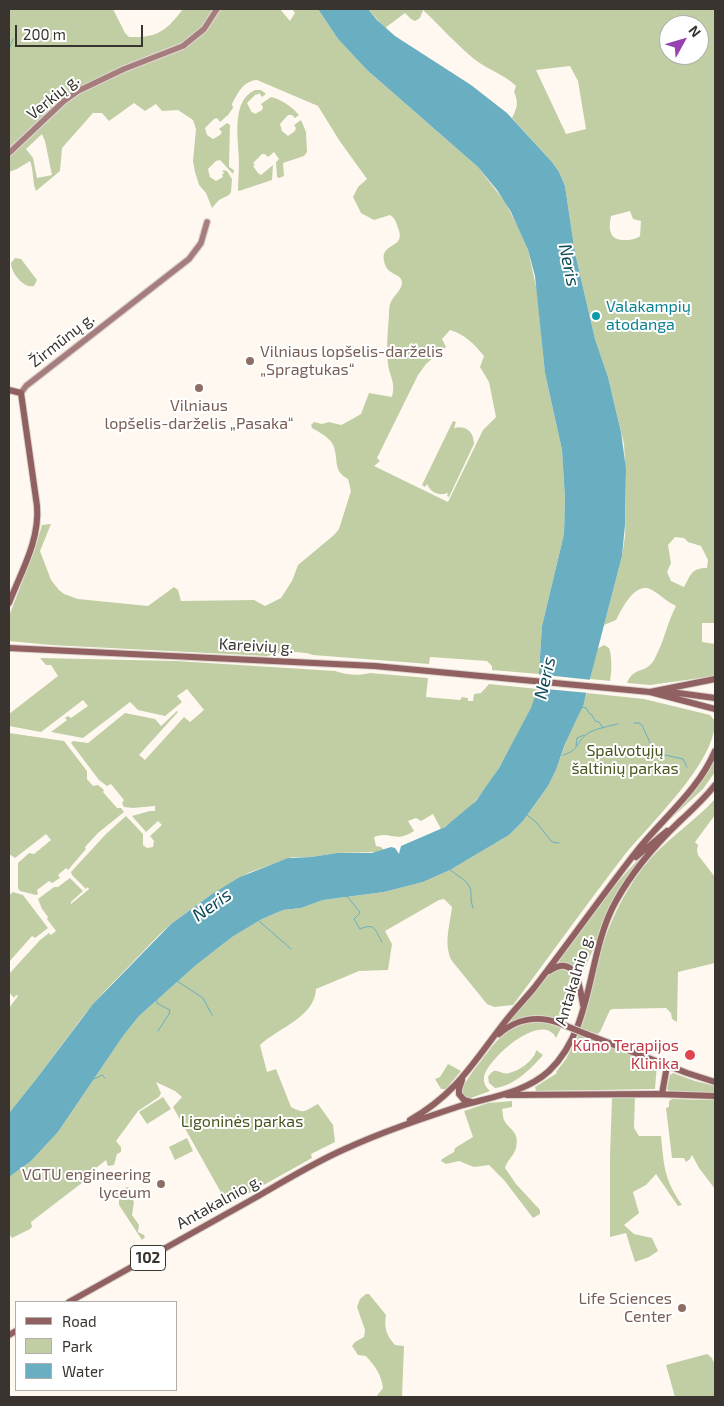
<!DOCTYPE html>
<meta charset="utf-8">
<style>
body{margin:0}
#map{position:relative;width:724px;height:1406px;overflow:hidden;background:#fff8f0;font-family:"Exo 2",sans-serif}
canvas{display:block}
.frame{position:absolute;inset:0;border:10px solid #393430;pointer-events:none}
.legend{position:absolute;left:15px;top:1301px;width:162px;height:90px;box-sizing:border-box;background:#fff;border:1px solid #b0aeac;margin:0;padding:6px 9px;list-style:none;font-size:15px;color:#393430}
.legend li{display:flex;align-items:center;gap:10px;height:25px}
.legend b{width:25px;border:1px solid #b0aeac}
.north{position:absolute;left:659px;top:15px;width:50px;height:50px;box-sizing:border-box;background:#fff;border:1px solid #b0aeac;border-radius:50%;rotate:51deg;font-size:14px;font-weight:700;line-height:20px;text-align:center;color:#393430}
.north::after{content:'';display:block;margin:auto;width:18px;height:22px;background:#9642b1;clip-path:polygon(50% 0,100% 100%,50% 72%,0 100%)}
.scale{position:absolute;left:15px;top:25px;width:128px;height:22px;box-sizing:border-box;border:2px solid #393430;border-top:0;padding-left:6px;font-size:15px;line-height:18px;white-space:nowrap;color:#393430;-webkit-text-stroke:4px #fff;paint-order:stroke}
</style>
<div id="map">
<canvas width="724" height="1406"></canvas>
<div class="frame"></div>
<ul class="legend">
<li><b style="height:6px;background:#916061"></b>Road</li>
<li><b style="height:14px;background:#c1cea4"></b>Park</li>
<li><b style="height:14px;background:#69aec1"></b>Water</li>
</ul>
<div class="north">N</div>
<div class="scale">200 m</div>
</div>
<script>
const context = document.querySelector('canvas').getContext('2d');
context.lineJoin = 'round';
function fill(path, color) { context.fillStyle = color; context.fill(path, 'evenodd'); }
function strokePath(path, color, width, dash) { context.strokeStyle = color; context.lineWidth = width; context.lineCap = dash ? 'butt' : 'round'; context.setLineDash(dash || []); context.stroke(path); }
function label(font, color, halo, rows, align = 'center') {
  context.font = font + ' "Exo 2",sans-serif'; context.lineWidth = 4; context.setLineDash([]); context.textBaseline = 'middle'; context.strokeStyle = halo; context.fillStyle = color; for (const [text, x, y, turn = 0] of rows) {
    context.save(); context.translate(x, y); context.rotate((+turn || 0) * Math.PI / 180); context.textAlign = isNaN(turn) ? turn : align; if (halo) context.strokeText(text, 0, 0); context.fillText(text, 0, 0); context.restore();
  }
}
fill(new Path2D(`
 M9,9h104l12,24 4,4c29,1 37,-6 54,-28h97l10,12 5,-8 -3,-4h26l20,30 29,31 111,97 27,35 12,23 11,25 9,41 8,82 17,77 3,49 -1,35 -22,92 -3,48 -47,-4v-4l-5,-5 -57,-4 -1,7 -116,-9c-15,-5 -31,-3 -46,1l-216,-11 -42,-4v-25l26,-67 7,-24 9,-1 -11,27 11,29 8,10 5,4 14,5 70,7 26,-19 4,3 3,11 73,-1 11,6 16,-8 11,-17 6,-16 36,-30 5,-6 12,-38 -3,-12c-17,-9 -8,-22 -16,-36 -5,-7 -13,-11 -20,-15l-1,-3 3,-3 8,2 7,-2 12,3 6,-3 14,-8 8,-21 23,4c4,-15 -2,-19 -4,-33 -2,-17 0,-34 1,-50 0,-4 0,-9 2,-12 2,-6 11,-12 11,-19 0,-11 -15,-6 -18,-22 -4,-19 23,-12 14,-33 -2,-6 -3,-10 -8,-13l-16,5 -13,-7 -8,-16 5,-10 9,-8 -28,-39 -21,-34 -61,-26c-14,1 -19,13 -25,24l1,4 -5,7 -8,7 -3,-4 -3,1 -9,9 2,7 6,4 7,-4 2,-3 -3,-3 8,-6 3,2 -1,42 5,3 -1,4 -13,-14 -4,1 -8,8 2,8 6,4 7,-4 -1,-2 2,-2 -2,-3 5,1 5,8 -1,13 -2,3 -10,5 -7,8 -6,-15 -7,-8 -4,-13 -2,-11 3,-32 -3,-9 -15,-10 -16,1 -6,-7 -11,7 -11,-8 -25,18 -7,-8h-9l-31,35 -2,23 -24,20c-4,-10 -2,-20 -6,-30l-13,8 -8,3zM42,134l3,7 7,34 -15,3 -4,-20 -7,-9zM450,330c16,5 24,14 34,26l-4,11 9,15 7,35 -13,13 -35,72 -74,-36 6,-5 -3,-3 41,-83 8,-11 20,-17 -4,-8z
 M368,9h347v614h-13v19l13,2v32l-65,9 -23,-2c7,-18 20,-8 28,-25 9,-16 12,-35 21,-52 -9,-4 -15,-11 -24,-16 -17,-10 -30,19 -36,30l-12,5 18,-69 3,-20 1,-56 -2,-36 -16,-67 -13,-38 -20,-86 -10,-67 -6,-14 -7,-10 -40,-44c5,-10 7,-15 2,-26l2,-6c-14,-13 -28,-16 -42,-27 -18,-15 -34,-33 -51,-49l-3,8 -5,3 -4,-2 -6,-6 -20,15zM669,25h30v30h-30zM570,66l8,15 8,48 -20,5 -30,-64zM630,211l3,8 8,2 -1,15c-4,3 -6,3 -12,4 -18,1 -20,-8 -17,-24zM675,537l9,1 4,4 13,4 7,14 -1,8c-15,0 -16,6 -23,19l-13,-6 -4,-9 4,-9 -3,-18z
 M255,90h6l5,4 -4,3 -3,-4 -2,2 -1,-1 -9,9 5,10 1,-1 2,2 7,-4 1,-3 -2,-3 10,-7c10,2 21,10 28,18l-4,3 -3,-3h-4l-8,9 2,7 6,5 7,-5 1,-3 -2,-3 7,-5 5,12 1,20 -3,4 -21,7 1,13 -5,2 -2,-1 -1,-15 3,-3 -5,-7 -6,5 -3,-3h-3l-9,9 2,2 -2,1 5,7 3,2 12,-10 -1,15 -33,11 -1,-1c0,-9 1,-18 1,-28 0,-20 -9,-61 16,-72z
 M15,258l6,1 16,21 -3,6c-10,3 -23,-13 -23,-23z
 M453,421l3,1 -2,6c11,-3 20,3 20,16l-25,53 -2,-1 1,-3c-9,3 -17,0 -21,-9l-2,3 -3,-2z
 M604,645l5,3c3,8 3,24 1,33l-20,-2 7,-30z
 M40,658l136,3 159,10c11,4 24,5 35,2l58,5 -2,19 34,3 2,-3 6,1v3h5l1,-7 7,-1 8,-9 49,5c-5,20 -15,38 -26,56 -18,32 -37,66 -71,84l-8,-15 -12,7 -5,-3 -8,3 6,10c-20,13 -22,-1 -40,6l2,9 5,1 3,3 -5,2 -42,1 -26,4h-19l-44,16 -36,21 -41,30 -12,11 -56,58 -18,21 -48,64 -28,35v-105l9,-12 -2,-1 -2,3 -5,-6v-18l31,-34 9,-7 2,2 5,-4 -9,-12 1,-2 -6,-8 -4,-10 16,-12h4l12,-9 13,13 -12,11v2l18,-15 -1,-2 -2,2 -14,-14 -1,-3 35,-38 20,-18 17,18v11l4,3 6,-1 1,-6 -4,-5 12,-11 -4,-4 -12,11 -14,-16 18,-5h5v-5l-22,2 -9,-1 -2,-4 2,-3 -13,-16 -4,2 -8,-6 -28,-37 2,-2 15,2 37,-30 30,6 6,7 16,-15 1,1 -39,43 6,5 39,-43 6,5 14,-12 -17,-21 -10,7 5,6 -17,14 -27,-6 -8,-8 -47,36 -32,-6 16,-12 -2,-2 3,-2 3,2 17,-12 -5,-6 -42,32 -32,-6v-12l49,-38 -7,-11h-5z
 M587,693l57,6 66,16 5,6c0,43 -66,103 -92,136 -38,49 -73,99 -110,148l-19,2 -7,-3 -35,-43c-9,-16 -2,-36 0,-54l-8,-8 -5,1 -54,31 7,13 -4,26 -29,1 -43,18c-1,28 -38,39 -56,56l7,27 9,-3 15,38c15,8 14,3 27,-3l15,21 2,17 -24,12 1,4 -84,47 -55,-98 9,-10 -7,-6 -19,-9 5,11 -2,4 -21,14 -22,30 5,6v5l-4,2 -3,11 -6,1 -2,-6 -15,12 -4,7 -56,43 1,5 -2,2 -18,9 -3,-4v-57l22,-16 27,-29 65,-96 16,-20 56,-50 37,-29 30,-18 21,-9 18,-2 22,-8 61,-8 39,-10 27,-12 59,-35 14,-14 25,-35 8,-16 11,-31 10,-20z
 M9,733l55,8 23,30v8l6,7 5,-1 6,5 -1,2 14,16h4l3,4 -26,21 -13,14 1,2 -18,21 -2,-2 -8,7 2,3 -8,5 -3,-2 -12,9 1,4 -2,1 -16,-4 -2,-3v-25l11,-10 5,1 17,-14 -5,-6 -31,24 -6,-4z
 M715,758v14l-12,17 -50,46 49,-55z
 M715,799v16l-20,27 3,3 -1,5 1,5 17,22v86l-37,9 -1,50 -5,-3 -1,-6 -5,-5 -53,1 -3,1 -10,22 -3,2 -18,-6c17,-63 28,-119 72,-170 20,-22 45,-38 64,-59z
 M656,842l-39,53 -37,84 -21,-16 -4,1c32,-43 61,-85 101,-122z
 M13,892l10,3 25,33 -13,10 -3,-2 -23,26v-67z
 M561,968l12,7 3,14 -13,32c-21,-8 -38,-8 -57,4l42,-51z
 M536,1021l11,2 14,5 -5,10c-14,-28 -69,21 -72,39 -1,6 2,10 6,14l-19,7h-6l-4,-7c5,-11 12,-20 20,-30 16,-21 26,-37 55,-40z
 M579,1034l78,30 -2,25 -119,2 -1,-4 22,-14 -1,-1 10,-13z
 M536,1050l7,5c-12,14 -29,31 -48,33l-6,-5 -1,-6c8,-13 12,-1 21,-4 10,-2 26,-13 27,-23z
 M448,1064l13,7 -15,18h-5l-6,-10 5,-2z
 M673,1073l22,8 20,5v8l-46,-3 -2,-2 3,-14z
 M635,1096l-1,32 5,8h22c3,30 3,43 21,69l-4,1 -22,-32 -10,11 -13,7 6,21 -15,12 10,9 18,4 6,13 -9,6 -14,5 -9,-29 -16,4v-81l2,-59z
 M163,1097l8,12 -24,15 -8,-12z
 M672,1099l43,1v89l-16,-21 -7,-13 -2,4 -4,3 -2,-4h-12l-6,-50 3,-1v-6z
 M512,1101v6l-10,2c1,3 1,9 2,11 5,10 16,11 12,28 -2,8 -9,12 -11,20l11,16 24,26v4l-7,4 -29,-38 -15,-15 -15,2 -15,-6 -13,3 -5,-3 1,-2 12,-7 1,-4 18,-11 -9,-26 24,-8z
 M187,1138l6,13 -18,9 -6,-13z
 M128,1187l2,3v6l4,6 -2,13 7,10 -1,7 6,3 1,2 -3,3 -23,-35v-10l-4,-1v-2c5,0 7,-4 13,-5z
 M366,1294h3l17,21c-2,13 0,20 9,30l9,1 -2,51h-26l7,-9c-2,-14 -8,-22 -17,-32l-8,-1 -6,-9 3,-4 9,-5 1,-7 -8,-23 3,-8z
 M707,1354c13,7 8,30 8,43h-40l-9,-32z`), '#c1cea4');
fill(new Path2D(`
 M318,9h50l9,11 18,16 76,49 36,28 45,49 7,10 6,14 10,67 20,86 13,38 13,55 5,37 -1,56 -3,31 -39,150 -18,38 -9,26 -8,16 -25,35 -14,14 -59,35 -27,12 -39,10 -61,8 -22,8 -18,2 -21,9 -30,18 -37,29 -56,50 -16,20 -65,96 -27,29 -22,16v-64l28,-35 56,-74 78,-80 41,-30 28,-17 48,-19 23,-1 26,-4h35l19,-6 4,1 4,6 2,-8 44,-19 31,-26 23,-33 32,-60 7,-20 4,-62 22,-92 1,-35 -3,-49 -17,-77 -10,-97 -7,-26 -17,-38 -14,-22 -19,-23 -111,-97 -29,-31z`), '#69aec1');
fill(new Path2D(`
 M536,674l56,6 -3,13 -54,-5z`), '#fff8f0');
strokePath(new Path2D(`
 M9,49l4,-10
 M581,707l5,1 4,6 2,1 3,6 4,1 4,6
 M634,723h5l3,2 10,22 13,8 18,4 4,8
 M576,746l1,-8 7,-3
 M563,755c17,-5 12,-12 24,-21 6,-5 23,-8 31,-10
 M527,815l9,7 16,20 7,1
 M449,869c7,6 22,13 22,23 0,6 0,10 2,16
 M347,896l12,15 1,2 -6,6 6,10c16,-7 15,2 22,13
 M259,921l32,28
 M177,981l26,17 9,17
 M156,1000l2,4 12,6 -1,4 -11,17
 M94,1079l8,-4 3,3`), '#69aec1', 1);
const secondary = new Path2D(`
 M9,153l55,-52 14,-10 46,-22 59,-23 21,-17 13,-20
 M21,393l5,-7 163,-127 12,-16 6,-21`);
const primary = new Path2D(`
 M9,390l12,3 16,113c3,34 -16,66 -28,97
 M9,648l366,18 275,26 65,17
 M663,691l52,7
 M650,692l65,-13
 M636,857l31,-26
 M549,971c27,-18 31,15 34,34
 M499,1034c17,-15 38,-19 60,-11
 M586,1034l101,39 28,9
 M462,1080l-3,9v5l5,6 7,2
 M662,1094l5,-28
 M507,1095l149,-1 59,2
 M410,1120c46,-26 63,-57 94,-97 9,-12 20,-23 30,-35 34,-44 67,-91 102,-136 26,-33 62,-61 79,-101
 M69,1302c61,-34 122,-68 184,-103 30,-17 60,-36 92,-50 37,-17 76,-30 115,-43 30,-9 65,-13 89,-35 46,-44 37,-117 67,-170 16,-29 39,-56 63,-79 13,-12 25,-23 36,-37
 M9,1335l7,-4`);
strokePath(secondary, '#dbd5cd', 8);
strokePath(primary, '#dbd5cd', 8);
strokePath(secondary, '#a67d7d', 5.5);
strokePath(primary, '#916061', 6);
const primaryBridge = new Path2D(`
 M559,1023l27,11`);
strokePath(primaryBridge, '#dbd5cd', 8, []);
strokePath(primaryBridge, '#916061', 6);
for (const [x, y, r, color] of [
 [596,316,5,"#0f9aa8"],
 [250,361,5,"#8d6e63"],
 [199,388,5,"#8d6e63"],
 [690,1055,6,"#e0444e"],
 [161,1184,5,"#8d6e63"],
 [682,1308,5,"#8d6e63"]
]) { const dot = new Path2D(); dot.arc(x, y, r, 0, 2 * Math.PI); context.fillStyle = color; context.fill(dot); strokePath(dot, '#fff', 2); }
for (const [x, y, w] of [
 [148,1258,35]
]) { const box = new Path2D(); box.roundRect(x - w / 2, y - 12.5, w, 25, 4); context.fillStyle = '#fff'; context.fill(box); strokePath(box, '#393430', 1); }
label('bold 15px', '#393430', null, [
 ["102",148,1258]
]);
label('16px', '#393430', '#fff', [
 ["Verkių g.",53,97,-39],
 ["Žirmūnų g.",62,340,-38],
 ["Kareivių g.",256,646,3],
 ["Antakalnio g.",574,980,-73],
 ["Antakalnio g.",219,1202,-29]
]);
label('16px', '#0d838f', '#fff', [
 ["Valakampių",606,307],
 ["atodanga",606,325]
], 'left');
label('16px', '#785e54', '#fff', [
 ["Vilniaus lopšelis-darželis",260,352,"left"],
 ["„Spragtukas“",260,370,"left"],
 ["Vilniaus",199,406,"center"],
 ["lopšelis-darželis „Pasaka“",199,424,"center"],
 ["VGTU engineering",151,1175],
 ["lyceum",151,1193],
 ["Life Sciences",672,1299],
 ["Center",672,1317]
], 'right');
label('16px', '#47551a', '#fff', [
 ["Spalvotųjų",625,751],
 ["šaltinių parkas",625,769],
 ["Ligoninės parkas",242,1122]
]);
label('16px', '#be3a42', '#fff', [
 ["Kūno Terapijos",679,1046],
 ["Klinika",679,1064]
], 'right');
label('italic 18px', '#0d4b59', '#fff', [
 ["Neris",569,265,78],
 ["Neris",545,678,-77],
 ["Neris",212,905,-35]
]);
</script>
